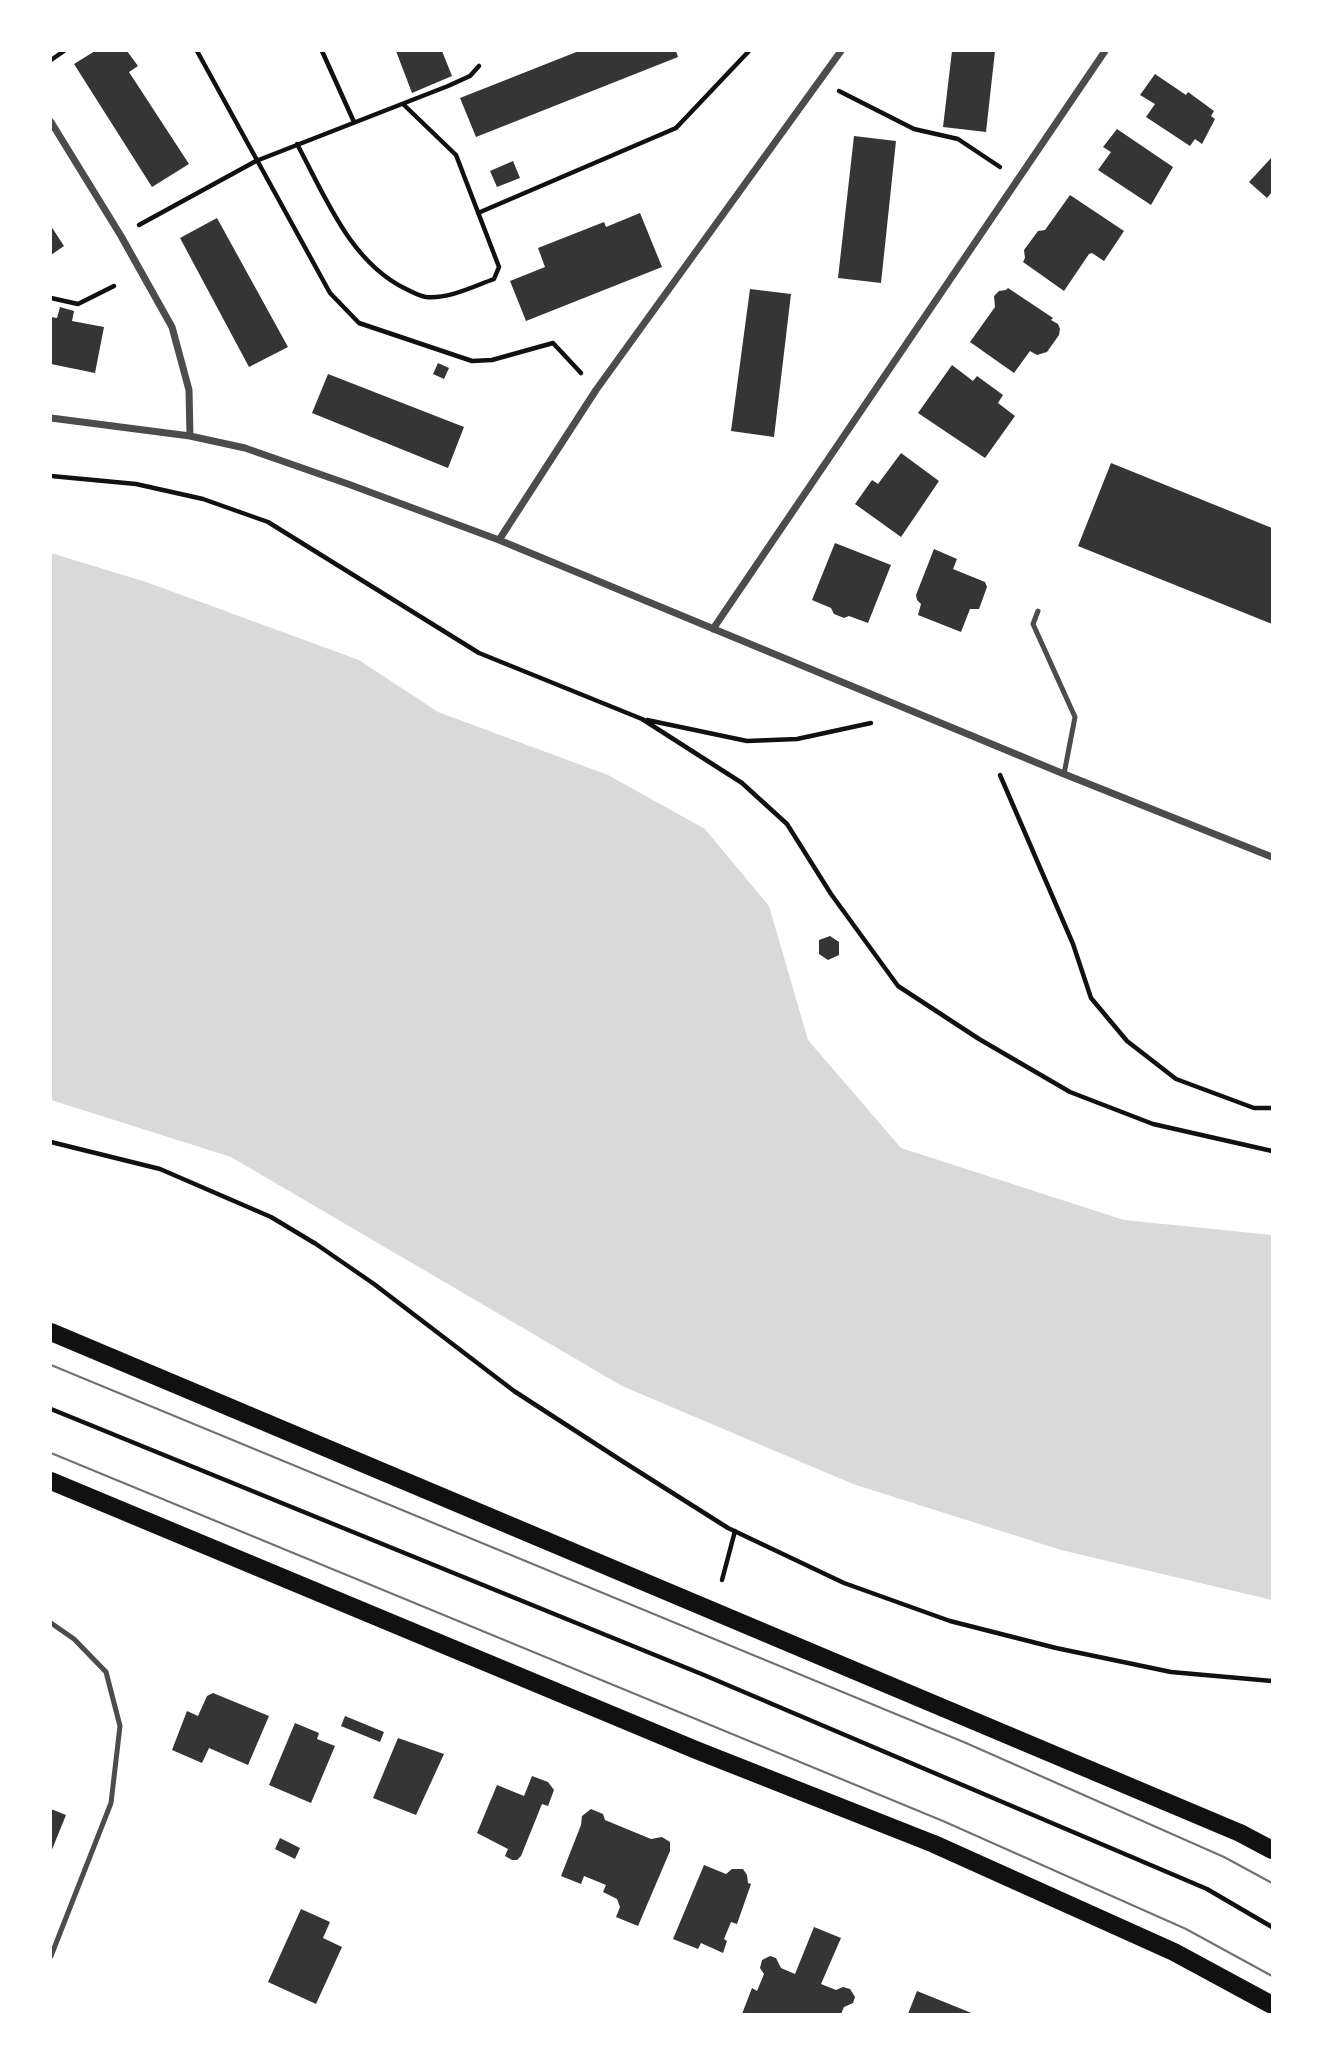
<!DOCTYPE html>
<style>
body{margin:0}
#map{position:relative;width:1323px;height:2065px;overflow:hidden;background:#fff;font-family:"Roboto Condensed",sans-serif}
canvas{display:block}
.frame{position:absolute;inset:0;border:52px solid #fff;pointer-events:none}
</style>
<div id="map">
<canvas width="1323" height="2065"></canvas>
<div class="frame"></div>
</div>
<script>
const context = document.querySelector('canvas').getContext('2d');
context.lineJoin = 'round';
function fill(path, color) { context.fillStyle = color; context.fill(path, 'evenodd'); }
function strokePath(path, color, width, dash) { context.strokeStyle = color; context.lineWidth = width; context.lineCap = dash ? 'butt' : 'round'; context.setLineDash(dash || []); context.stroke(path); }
fill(new Path2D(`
 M51,553l95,29 213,78 79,52 170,63 97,54 64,77 39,134 93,108 223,72 148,15v365l-211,-50 -208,-66 -231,-98 -391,-229 -180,-57z`), '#d9d9d9');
fill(new Path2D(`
 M95,51h32l11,15 -9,6 60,92 -37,23 -78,-123z
 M396,51h46l10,25 -40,17z
 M579,51h97l2,6 -202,80 -16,-39z
 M952,51h43l-9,81 -43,-5z
 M1155,74l31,21 2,-3 26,19 -3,5 4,3 -13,25 -7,-5 -5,7 -44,-29 9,-13 -15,-9z
 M1117,129l56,38 -22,38 -53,-35 13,-18 -8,-5z
 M854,136l42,5 -15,142 -43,-5z
 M1272,157v35l-5,6 -18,-16z
 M513,161l7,17 -23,9 -7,-16z
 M1070,195l54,36 -20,30 -12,-8 -3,1 -25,37 -41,-29 2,-4 -1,-8 14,-19 7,-1z
 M640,213l22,54 -136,54 -16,-40 35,-14 -7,-19 66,-26 2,5z
 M217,218l71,129 -39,20 -69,-129z
 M51,226l13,20 -13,9z
 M1008,288l45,30 -2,2 7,4 2,5 -1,6 -12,17 -10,3 -7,-4 -16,22 -44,-31 25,-35 -1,-11 5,-5 7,-1z
 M750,289l41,5 -17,143 -43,-6z
 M60,307l14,4 -2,10 32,6 -9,46 -44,-9v-47l6,1z
 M438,363l11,5 -5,11 -11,-5z
 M952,365l21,16 4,-5 26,19 -5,8 17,13 -30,42 -67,-45z
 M328,374l136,53 -16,41 -136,-55z
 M901,453l38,28 -38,56 -46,-33 17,-24 6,4z
 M1111,463l161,65v96l-194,-78z
 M835,543l56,22 -23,58 -19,-7 -5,2 -10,-4 -3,-6 -19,-8z
 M934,549l23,10 -4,10 32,13 2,5 -8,22h-9l-9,23 -43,-17 3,-11 -4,-4 -1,-5z
 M830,936l9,6v13l-11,5 -9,-6v-14z
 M213,1693l56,23 -21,49 -39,-17 -7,15 -30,-13 15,-39 11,5 9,-20z
 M345,1716l39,16 -4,10 -39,-16z
 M295,1723l24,10 -2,6 18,7 -24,57 -42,-18z
 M398,1738l46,16 -28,61 -43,-17z
 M532,1776l16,6 6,8 -6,16 -6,-2 -21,52 -4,4h-5l-7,-4 3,-7 -31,-16 20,-48 27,11z
 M51,1809l15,6 -15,37z
 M591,1809l12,5 2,6 46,19 11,-2 8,5v9l-32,75 -22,-9 4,-10 -3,-8 -14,-7 3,-7 -22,-9 -3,8 -20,-8 20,-51 1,-9z
 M280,1838l20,10 -5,11 -20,-10z
 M704,1865l22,9 6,-5h11l4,6 1,8 3,1 -14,40 -6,-2 -7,17 3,2 -4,12 -22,-10 -3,6 -25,-10z
 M301,1909l29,13 -7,16 19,9 -26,57 -48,-22z
 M814,1927l27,11 -20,46 15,6 7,-3 7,2 5,8 -2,6 -9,4 -3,7h-99l10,-26 5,3 7,-17 -4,-6 2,-8 8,-4 6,2 5,10 14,6z
 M917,1991l57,23h-66z`), '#353535');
strokePath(new Path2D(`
 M197,51l133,242 29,30 113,38 20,-1 61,-17 28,30
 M322,51l32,71
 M51,60l13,-9
 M839,91l75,38 44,10 42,28
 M297,144c28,52 53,118 109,145 6,3 13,7 20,8 23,2 46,-10 68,-18l5,-12 -43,-112 -53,-51
 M478,213l198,-85 73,-77
 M139,225l117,-64 192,-75 22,-10 9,-10
 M51,298l27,6 36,-18
 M51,476l85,8 67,15 65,23 211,131 163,66 100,64 45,41 44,70 67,92 81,53 91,53 83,32 119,27
 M647,720l100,21 50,-2 74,-16
 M1000,775l73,169 18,54 36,43 49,38 78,29h18
 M51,1142l109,27 111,48 45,27 58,40 140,107 108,70 106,67 116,55 106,38 106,27 115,24 101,9
 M51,1409l653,266 503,214 65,38
 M722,1580l13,-49`), '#111', 4.5);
strokePath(new Path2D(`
 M1038,611l-5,13 42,93 -11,57
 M51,1623l23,16 32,33 14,54 -9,77 -60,153`), '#4c4c4c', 5);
strokePath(new Path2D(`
 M51,122l70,114 51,91 17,63 1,46
 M51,418l139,18 55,12 103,36 151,56 565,234 208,83
 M499,540l97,-150 245,-339
 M713,629l392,-578`), '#4c4c4c', 7);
strokePath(new Path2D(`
 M51,1332l1189,501 32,17
 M51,1481l645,269 238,94 240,108 98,53`), '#111', 18);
strokePath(new Path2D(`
 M51,1365l915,378 258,114 48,26
 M51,1453l892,368 243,108 86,47`), '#707070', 2);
</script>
